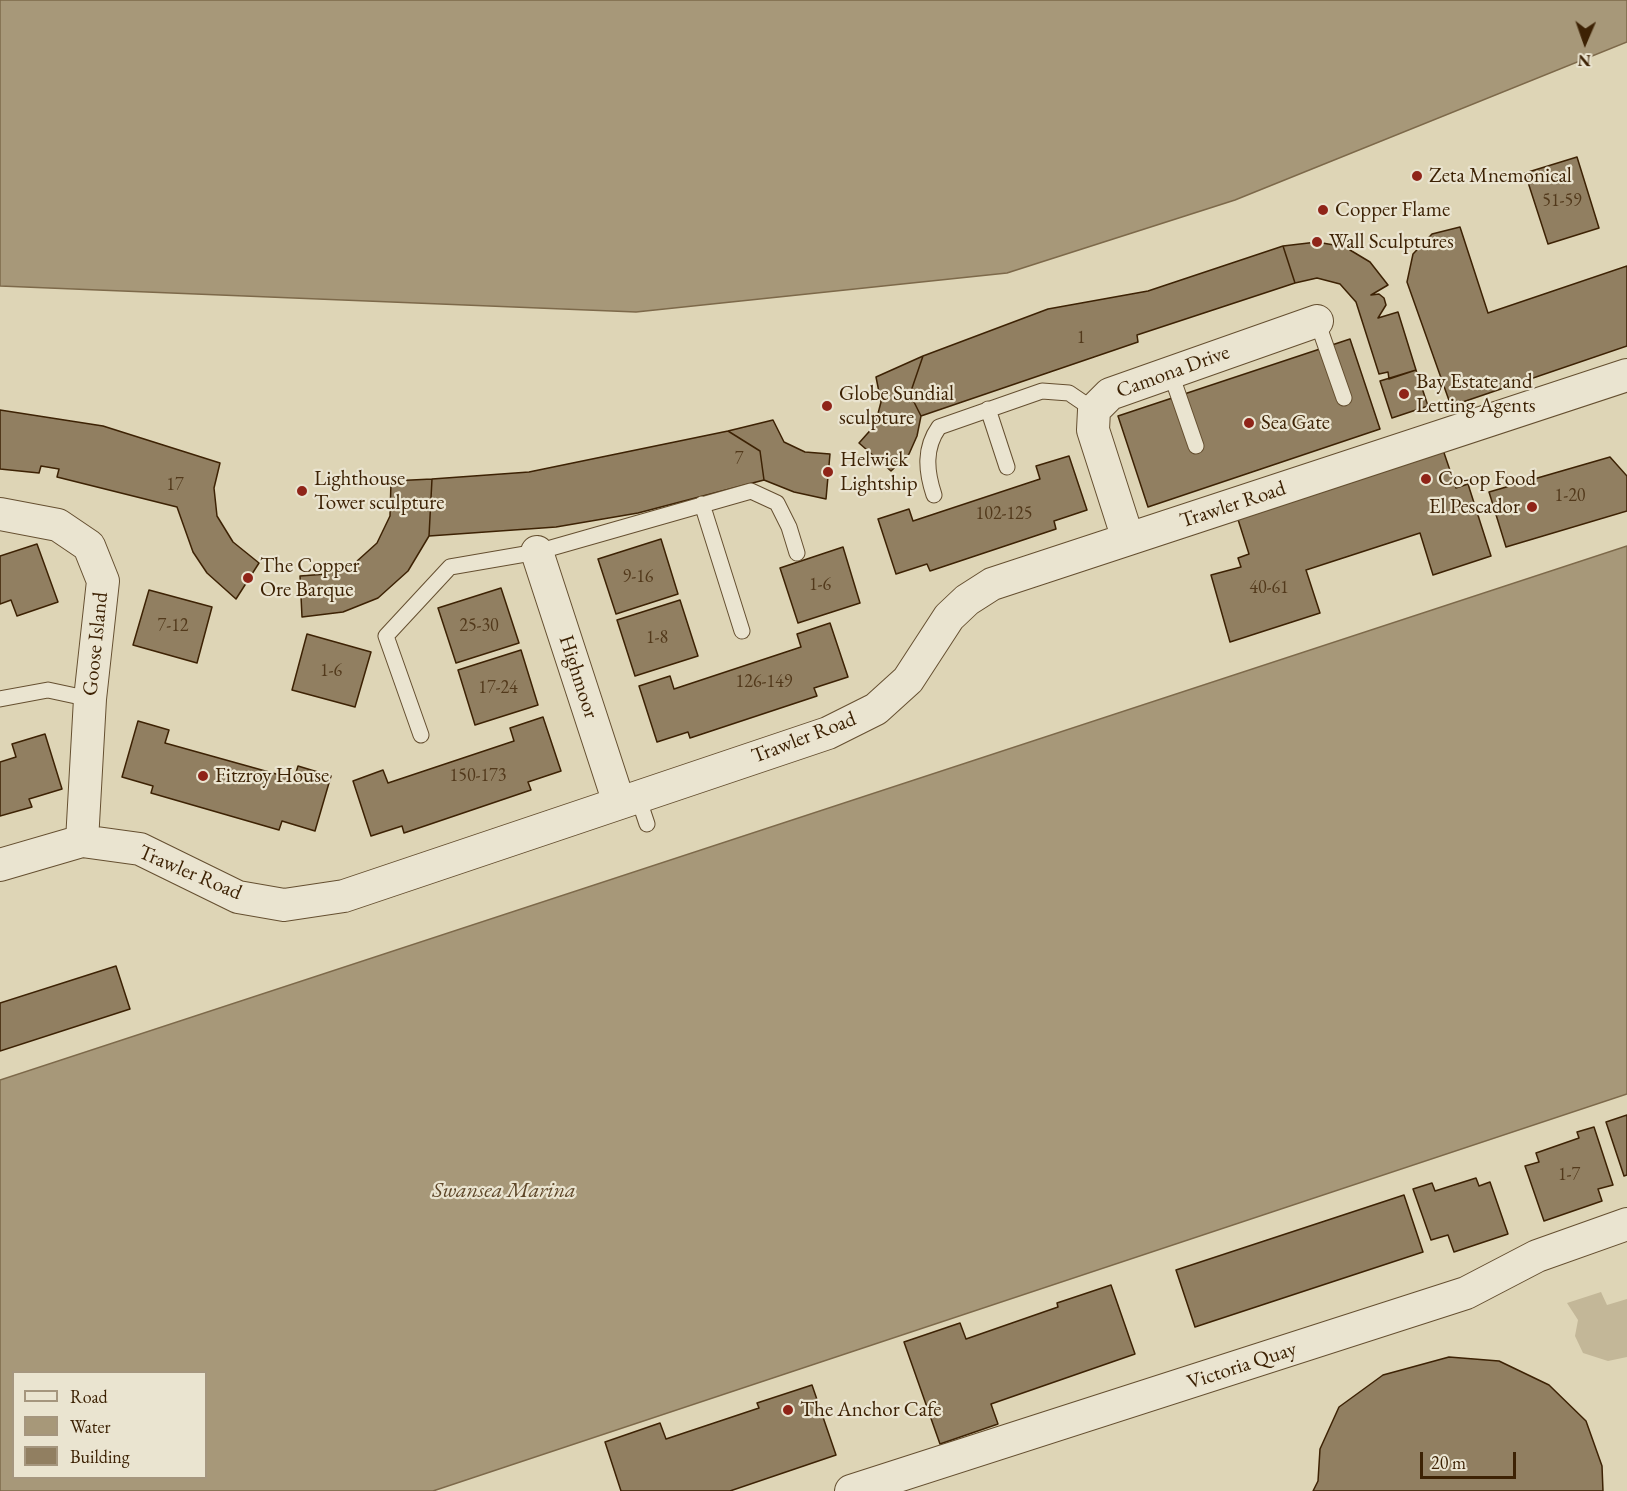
<!DOCTYPE html>
<style>
body{margin:0}
#map{position:relative;width:1627px;height:1491px;overflow:hidden;background:#ded5b6;font-family:"EB Garamond",serif}
canvas{display:block}
.legend{position:absolute;left:12px;top:1371px;width:195px;height:108px;box-sizing:border-box;background:#eae4d0;border:2px solid #a5967e;margin:0;padding:8px 10px;list-style:none;font-size:18px;color:#3d2204}
.legend li{display:flex;align-items:center;gap:12px;height:30px}
.legend b{width:30px;border:2px solid #a5967e}
.north{position:absolute;left:1555px;top:12px;width:60px;height:60px;-webkit-text-stroke:4px #eae4d0;paint-order:stroke;rotate:182deg;font-size:16px;font-weight:700;line-height:24px;text-align:center;color:#3d2204}
.north::after{content:'';display:block;margin:auto;width:21px;height:27px;background:#3d2204;clip-path:polygon(50% 0,100% 100%,50% 72%,0 100%)}
.scale{position:absolute;left:1420px;top:1452px;width:96px;height:27px;box-sizing:border-box;border:3px solid #3d2204;border-top:0;padding-left:8px;font-size:18px;line-height:21px;white-space:nowrap;color:#3d2204;-webkit-text-stroke:4px #eae4d0;paint-order:stroke}
</style>
<div id="map">
<canvas width="1627" height="1491"></canvas>
<ul class="legend">
<li><b style="height:8px;background:#eae4d0"></b>Road</li>
<li><b style="height:16px;background:#a79879"></b>Water</li>
<li><b style="height:16px;background:#917f61"></b>Building</li>
</ul>
<div class="north">N</div>
<div class="scale">20 m</div>
</div>
<script>
const context = document.querySelector('canvas').getContext('2d');
context.lineJoin = 'round';
function fill(path, color) { context.fillStyle = color; context.fill(path, 'evenodd'); }
function strokePath(path, color, width, dash) { context.strokeStyle = color; context.lineWidth = width; context.lineCap = dash ? 'butt' : 'round'; context.setLineDash(dash || []); context.stroke(path); }
function label(font, color, halo, rows, align = 'center') {
  context.font = font + ' "EB Garamond",serif'; context.lineWidth = 4.5; context.setLineDash([]); context.textBaseline = 'middle'; context.strokeStyle = halo; context.fillStyle = color; for (const [text, x, y, turn = 0] of rows) {
    context.save(); context.translate(x, y); context.rotate((+turn || 0) * Math.PI / 180); context.textAlign = isNaN(turn) ? turn : align; if (halo) context.strokeText(text, 0, 0); context.fillText(text, 0, 0); context.restore();
  }
}
fill(new Path2D(`
 M1601,1292l6,13 20,-6v58l-19,4 -25,-8 -8,-17 3,-16 -11,-17z`), '#c3b798');
const water = new Path2D(`
 M0,0h1627v42l-392,158 -228,73 -371,39 -636,-26z
 M1627,546v548l-1194,397h-433v-411zM206,1372v106h-192v-106z`);
fill(water, '#a79879');
strokePath(water, '#7d694a', 1.5);
const building = new Path2D(`
 M1577,157l22,71 -51,16 -23,-71z
 M1460,227l28,86 139,-47v80l-176,60 -44,-124 6,-28 19,-20z
 M1317,242l28,5 25,15 18,23 -17,10 8,-1 5,4 2,7 -8,13 20,-6 18,58 -27,9 -1,-7 -9,2 -23,-72 -16,-18 -23,-6 -22,5 -12,-37z
 M1283,246l12,37 -158,52 1,7 -217,74 -11,-22 13,-38 125,-47 100,-18z
 M1350,339l30,90 -232,78 -30,-91z
 M923,356l-13,38 11,22 -4,20 -8,18 -18,17 -32,-28 16,-18 6,-23 -5,-25z
 M1416,370l12,36 -36,12 -12,-37z
 M0,410l103,16 117,37 -6,25 3,28 16,26 26,21 -23,36 -29,-26 -14,-21 -16,-45 -120,-30 2,-8 -18,-3 -2,7 -39,-4z
 M773,420l11,22 21,10 25,2 -4,45 -32,-7 -30,-12 -4,-29 -32,-20z
 M728,431l32,20 4,29 -126,33 -82,14 -127,9 3,-57 97,-7z
 M1441,444l15,44 12,-4 23,72 -58,19 -13,-42 -114,37 14,43 -90,29 -19,-67 30,-8 -3,-9 11,-4 -14,-44z
 M1069,456l18,54 -33,11 2,8 -126,42 -3,-7 -31,10 -18,-55 31,-10 4,12 127,-42 -4,-13z
 M1610,457l17,19v35l-121,36 -17,-55z
 M432,479l-3,57 -21,35 -30,27 -35,14 -41,5 -2,-41 27,-2 29,-12 21,-19 13,-27 1,-35z
 M661,539l17,55 -62,20 -18,-55z
 M37,544l21,58 -41,14 -6,-16 -11,4v-48z
 M843,547l17,56 -62,20 -18,-55z
 M501,588l18,55 -63,20 -18,-55z
 M149,590l63,17 -15,56 -64,-18z
 M680,600l18,56 -63,20 -18,-56z
 M830,623l18,54 -34,11 3,8 -127,42 -2,-6 -31,10 -18,-56 31,-10 4,13 127,-42 -4,-13z
 M307,634l64,18 -16,55 -63,-17z
 M521,650l17,55 -63,20 -17,-55z
 M543,717l18,54 -33,11 3,8 -127,43 -2,-7 -31,10 -18,-55 30,-11 5,13 126,-42 -4,-13z
 M138,721l31,9 -4,13 129,36 4,-13 33,10 -16,55 -33,-10 -3,9 -128,-37 2,-7 -31,-9z
 M45,734l17,55 -33,10 3,8 -32,9v-54l16,-5 -4,-13z
 M116,966l14,43 -130,42v-48z
 M1627,1115v60l-3,1 -18,-54z
 M1594,1127l19,58 -15,4 4,12 -58,20 -19,-55 14,-4 -3,-9 43,-15 -2,-6z
 M1476,1178l3,8 11,-4 18,52 -54,18 -6,-17 -17,5 -18,-51 19,-6 3,8z
 M1404,1195l19,57 -228,75 -19,-57z
 M1111,1285l24,69 -144,50 7,20 -58,20 -36,-102 56,-19 6,16 92,-32 -1,-4z
 M1449,1357l50,4 50,24 37,36 16,45 1,25h-290l5,-10 2,-32 19,-42 44,-32z
 M812,1385l24,70 -106,36h-109l-16,-49 55,-19 6,16 93,-31 -2,-5z`);
fill(building, '#917f61');
strokePath(building, '#3d2204', 1.5);
const service = new Path2D(`
 M1317,321l27,77
 M1170,371l26,75
 M988,409l19,58
 M934,495c-8,-24 -10,-47 5,-68l103,-36 27,2 25,17
 M702,504l40,127
 M0,699l48,-9 42,9
 M421,735l-35,-99 64,-69 87,-15 214,-61 26,12 12,24 8,26
 M638,797l9,27`);
const minor = new Path2D(`
 M0,514l58,11 31,21 14,35 -13,118 -8,142
 M1128,539l-35,-109 1,-20 16,-16 207,-73
 M537,552l82,251
 M0,865l82,-24 58,8 98,48 46,8 60,-9 484,-163 48,-24 32,-29 41,-63 18,-17 25,-16 635,-209
 M851,1491l615,-198 71,-37 90,-32`);
strokePath(service, '#654f30', 17);
strokePath(minor, '#654f30', 34);
strokePath(service, '#eae4d0', 15);
strokePath(minor, '#eae4d0', 32);
for (const [x, y, r, color] of [
 [1417,176,6,"#8f2418"],
 [1323,210,6,"#8f2418"],
 [1317,242,6,"#8f2418"],
 [1404,394,6,"#8f2418"],
 [827,406,6,"#8f2418"],
 [1249,423,6,"#8f2418"],
 [828,472,6,"#8f2418"],
 [1426,479,6,"#8f2418"],
 [302,491,6,"#8f2418"],
 [1532,507,6,"#8f2418"],
 [248,578,6,"#8f2418"],
 [203,776,6,"#8f2418"],
 [788,1410,6,"#8f2418"]
]) { const dot = new Path2D(); dot.arc(x, y, r, 0, 2 * Math.PI); context.fillStyle = color; context.fill(dot); strokePath(dot, '#eae4d0', 2); }
label('18px', '#52391b', null, [
 ["51-59",1562,201],
 ["1",1081,338],
 ["7",739,459],
 ["17",175,485],
 ["1-20",1570,496],
 ["102-125",1004,514],
 ["9-16",638,577],
 ["1-6",820,585],
 ["40-61",1269,588],
 ["7-12",173,626],
 ["25-30",479,626],
 ["1-8",657,638],
 ["1-6",331,671],
 ["126-149",764,682],
 ["17-24",498,688],
 ["150-173",478,776],
 ["1-7",1569,1175]
]);
label('21px', '#3d2204', '#eae4d0', [
 ["Zeta Mnemonical",1429,176],
 ["Copper Flame",1335,210],
 ["Wall Sculptures",1329,242],
 ["Bay Estate and",1416,382],
 ["Letting Agents",1416,406],
 ["Globe Sundial",839,394],
 ["sculpture",839,418],
 ["Sea Gate",1261,423],
 ["Helwick",840,460],
 ["Lightship",840,484],
 ["Lighthouse",314,479],
 ["Tower sculpture",314,503],
 ["Co-op Food",1438,479],
 ["El Pescador",1520,507,"right"],
 ["The Copper",260,566],
 ["Ore Barque",260,590],
 ["Fitzroy House",215,776],
 ["The Anchor Cafe",800,1410]
], 'left');
label('21px', '#3d2204', '#eae4d0', [
 ["Camona Drive",1173,372,-20],
 ["Trawler Road",1233,505,-18],
 ["Goose Island",96,644,-84],
 ["Highmoor",578,677,72],
 ["Trawler Road",804,738,-21],
 ["Trawler Road",190,873,23],
 ["Victoria Quay",1242,1366,-18]
]);
label('italic 22px', '#5d4527', '#eae4d0', [
 ["Swansea Marina",504,1191]
]);
</script>
